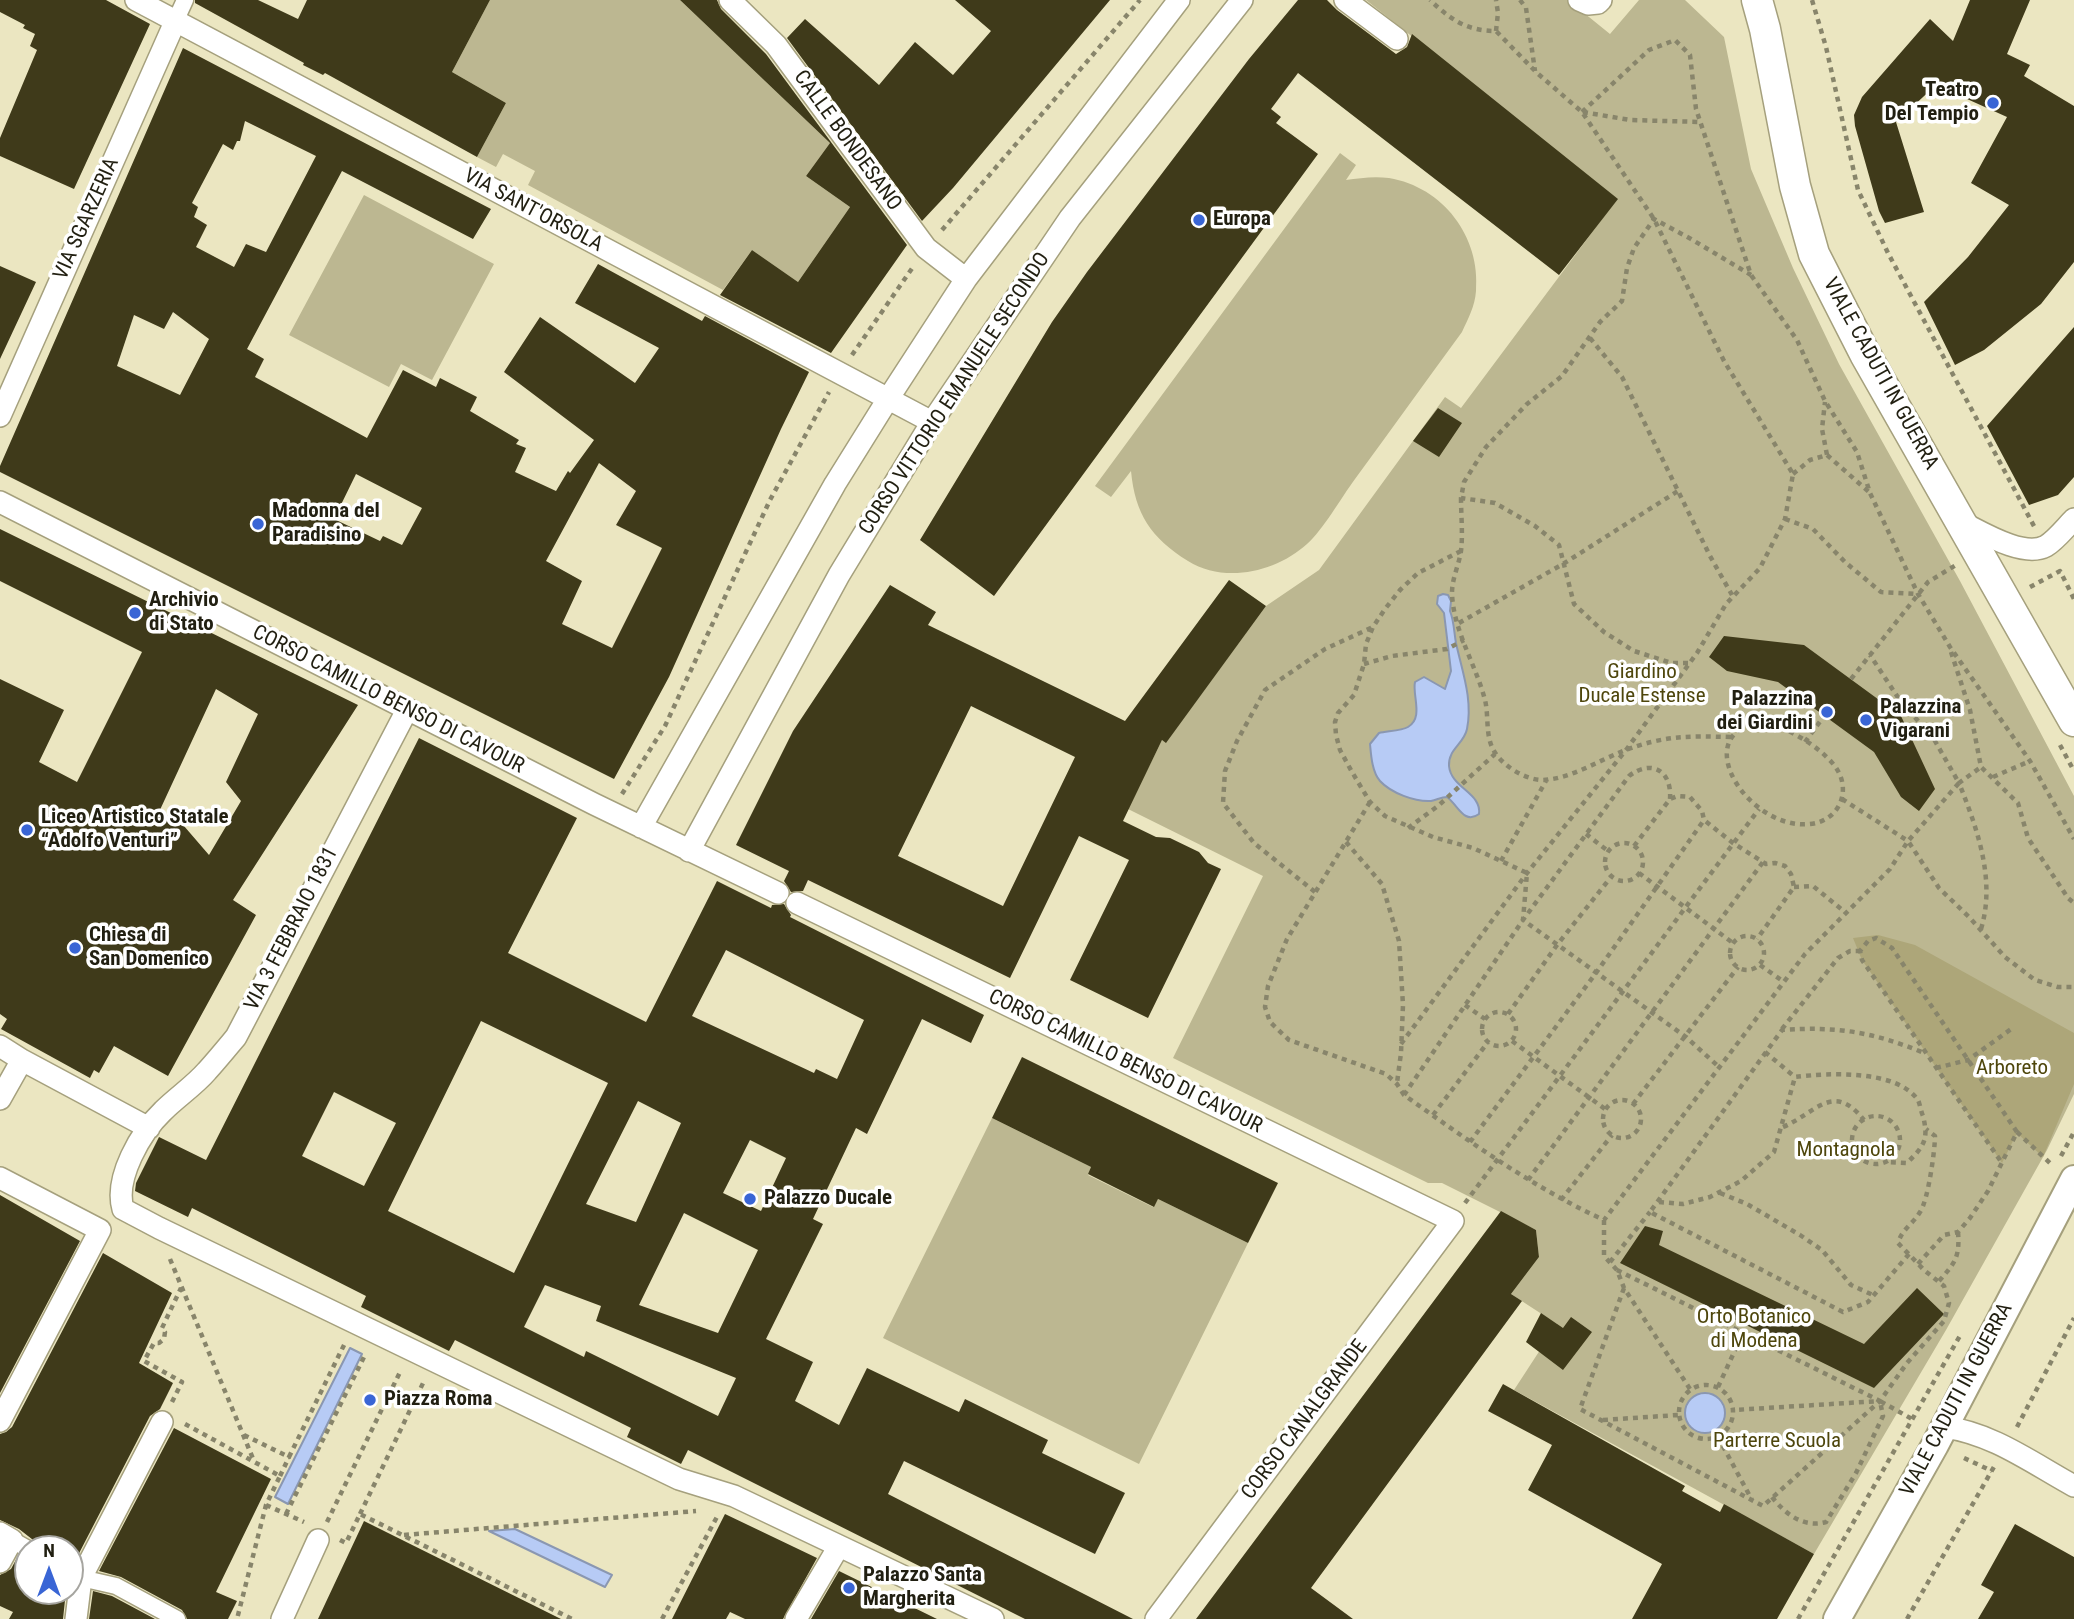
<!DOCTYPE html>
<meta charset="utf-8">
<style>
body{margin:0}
#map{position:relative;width:2074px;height:1619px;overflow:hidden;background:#ebe6c1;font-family:"Roboto Condensed",sans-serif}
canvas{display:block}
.north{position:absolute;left:14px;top:1535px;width:70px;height:70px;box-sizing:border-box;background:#fff;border:2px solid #a6a5a0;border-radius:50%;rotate:0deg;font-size:19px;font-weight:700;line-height:28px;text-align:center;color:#211f11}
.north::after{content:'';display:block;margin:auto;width:24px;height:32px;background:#3965d5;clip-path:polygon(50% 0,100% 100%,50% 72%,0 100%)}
</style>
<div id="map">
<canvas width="2074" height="1619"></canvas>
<div class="north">N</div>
</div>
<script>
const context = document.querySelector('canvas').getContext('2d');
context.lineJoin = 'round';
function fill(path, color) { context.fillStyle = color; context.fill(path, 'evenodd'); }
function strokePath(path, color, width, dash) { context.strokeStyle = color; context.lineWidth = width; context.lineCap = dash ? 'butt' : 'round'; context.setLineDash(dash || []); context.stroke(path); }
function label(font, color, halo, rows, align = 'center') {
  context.font = font + ' "Roboto Condensed",sans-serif'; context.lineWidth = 7; context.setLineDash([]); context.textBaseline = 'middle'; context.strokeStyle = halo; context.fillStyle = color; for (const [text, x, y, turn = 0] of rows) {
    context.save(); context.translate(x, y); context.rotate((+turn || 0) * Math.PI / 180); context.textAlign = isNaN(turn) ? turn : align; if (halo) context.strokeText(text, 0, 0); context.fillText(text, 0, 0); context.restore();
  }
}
fill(new Path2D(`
 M490,0h190l150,143 -24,33 44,31 -52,75 -46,-32 -29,40 -195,-105 7,-14 -32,-17 -7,13 -19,-10 29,-54 -54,-31z
 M1366,0h202l42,34 29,-34h46l39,37 27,132 42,99 46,96 121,217 114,215v298l-27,56 -101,180 -132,224 -300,-164 43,-66 -46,-30 28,-37 -3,-27 -94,-47h-14l-255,-125 90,-182 -135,-67 34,-69 4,2 100,-136 53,-36 126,-173 16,11 156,-209z
 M1340,153l16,12 -10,15c14,-2 28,-4 43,-2 54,9 92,59 87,113 -1,15 -8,28 -14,41 -36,49 -71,98 -107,147 -14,19 -32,51 -48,65 -31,28 -82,40 -119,17 -37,-23 -53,-47 -57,-90l-20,26 -16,-11z
 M364,195l130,69 -62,116 -31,-16 -12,23 -100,-52z
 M992,1118l99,49 -3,8 65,32 5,-8 90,44 -109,221 -256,-126z`), '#bcb791');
fill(new Path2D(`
 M1878,935l37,10 159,88v51l-31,73 -26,-24 -15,30 -140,-203 -9,-22z`), '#ada679');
const water = new Path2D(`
 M1443,594l5,1 3,6 -1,10c4,10 4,21 6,32 6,28 17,56 11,86 -3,15 -19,20 -18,37 2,22 33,27 30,48 -15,11 -21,-9 -32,-17 -6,0 -10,3 -16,4 -16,1 -40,-8 -51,-20 -8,-9 -9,-26 -10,-37l9,-11c8,-2 22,-2 29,-6 16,-9 4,-32 7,-45l9,-5 21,12 6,-18 -7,-58 -7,-9 1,-8z
 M350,1348l12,6 -74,150 -13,-7z
 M1685 1413a20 20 0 1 1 40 0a20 20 0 1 1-40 0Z
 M515,1529l97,46 -7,12 -116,-56z`);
fill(water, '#b7cbf5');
strokePath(water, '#8a97b1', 2);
fill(new Path2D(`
 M0,0h106l44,24 -76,165 -74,-33v-18l37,-88 -7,-4 5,-12 -12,-6 2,-3 -25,-13z
 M195,0h63l40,19 9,-19h183l-38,72 54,31 -29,54 -152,-84 -2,2 -20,-10 1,-2 -109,-60z
 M680,0h37l4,9 45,45 141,191 -76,108 -111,-58 32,-45 46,32 52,-75 -44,-31 24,-33z
 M955,0h155l-157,188 -31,33 -135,-183 18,-19 74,66 36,-43 38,33 38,-44z
 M1298,0h29l10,10 59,44 11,-7 5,-13 206,165 -59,76 -261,-202 -27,36 10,8 -5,6 42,31 -324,442 -74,-56 132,-218 35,-50 162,-213z
 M1970,0h60l-23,54 23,11 -6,11 50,30v156l-33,42 -57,46 -29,15 -31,-63 44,-45 41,-52 -38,-22 36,-66 -71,-32 -40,37 28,90 -39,11 -6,-12 -24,-85 -1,-11 8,-18 68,-78 23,22z
 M183,48l308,161 -18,30 -131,-68 -95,178 17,10 -9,18 112,61 36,-68 33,17 4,-9 37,19 -7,14 49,29 -3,4 10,4 -11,24 41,19 12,-20 2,2 24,-33 -90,-68 36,-55 95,66 24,-35 -84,-45 23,-39 104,57 3,-5 104,56 -28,57 -112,248 -55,102 -614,-307v-6zM245,121l71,35 -50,96 -20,-8 -12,23 -38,-20 11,-22 -13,-8 4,-10 -6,-4 31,-59 10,6 4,-9h3zM173,312l36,27 -29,56 -63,-29 17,-51 30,14zM599,463l37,28 -20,34 46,23 -50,100 -50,-24 20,-43 -36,-20zM356,474l66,34 -20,37 -19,-9 -3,5 -46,-22z
 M0,266l36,16 -36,77z
 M2074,327v150l-16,18 -29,10 -42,-79z
 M1438,408l24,15 -23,34 -26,-16z
 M0,529l358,176 -125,195 23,15 -88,161 -54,-30 -15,27 -5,-3 -4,8 -89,-49 6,-10 -7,-5v-335l64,31 -25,52 38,20 65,-130 -142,-71zM216,689l42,25 -32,68 15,19 -32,54 -25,-29 -25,-14z
 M1229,580l37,26 -100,137 -4,-3 -39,81 33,16 14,1 29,14 9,11 13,6 -73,149 -78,-38 59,-120 -50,-24 -69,142 -202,-98 -5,11 -12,1 -7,-11 5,-10 -53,-26 57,-114 97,-146 46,27 -8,13 197,96zM971,706l104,51 -72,149 -105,-50z
 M1724,636l80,9 97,71 34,73 -16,22 -18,-14 -27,-45 -96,-70 -51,-11 -18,-14z
 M419,738l158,80 -69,135 138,69 71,-141 54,27 1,-3 12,-1 7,11 -1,2 194,98 -13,28 -49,-24 -55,115 -11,-6 -43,91 10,5 -57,115 47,23 -18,39 44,24 28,-57 92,44 6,-13 83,41 -6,13 83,40 -30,61 -191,-93 -16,33 245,125h-108l-337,-169 -7,14 -54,-27 4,-9 -176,-88 -6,11 -88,-44 5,-11 -174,-88 -4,9 -53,-26 1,-8 23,-46 47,23zM726,950l138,70 -27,59 -21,-10 -2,4 -122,-57zM481,1021l127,62 -94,190 -126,-62zM334,1092l62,31 -32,63 -62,-30zM638,1101l43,22 -45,99 -50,-18zM750,1140l36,18 -25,53 -38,-18zM684,1213l74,37 -40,83 -79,-28zM545,1285l56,21 -5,15 140,57 -18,38 -132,-65 -2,6 -60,-30z
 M1022,1057l256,126 -30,60 -90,-44 -4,8 -66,-33 3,-7 -99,-49z
 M0,1195l80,46 -80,152z
 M1501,1211l35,19 3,27 -28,37 11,7 -211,287 42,31h-157z
 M1645,1226l18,5 -4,14 205,99 53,-56 27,26 -70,74 -254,-125z
 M103,1253l69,40 -33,70 34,20 -13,26 -10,7 -76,147 -4,-1v-13h-32l-1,-6 -18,-14 -19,-9v-86l6,-2 6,-5z
 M1541,1313l22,15 8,-11 21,15 -29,38 -37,-28z
 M1503,1384l182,102 -3,5 38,21 4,-8 90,50 -37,65h-145l30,-55 -134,-74 24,-45 -64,-34z
 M174,1428l97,51 -55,113 21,9 -9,18h-41l-5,-9 -61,-33 -22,-6z
 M725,1514l92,44 -34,61h-38l-15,-7 -4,7h-54z
 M364,1521l197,98h-243z
 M2015,1524l59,33v62h-96l16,-27 -13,-7z
 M18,1556l10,3v32h38l-3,28h-54l4,-7 -13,-6v-31l11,-6z
 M839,1571l98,48h-126z
 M93,1591l19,5 43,23h-66z`), '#3f3a1a');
const pedestrian = new Path2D(`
 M175,22l10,-22
 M12,1540l16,9
 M70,1572l11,6 35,8 61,33`);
const minor = new Path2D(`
 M136,0l796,422
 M730,0l46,45 150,203 40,31
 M1345,0l52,39
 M1579,0l9,4 10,-1 3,-3
 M0,416l175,-394
 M0,502l594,302 184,89
 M1963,523c20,10 61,35 83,23 10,-6 20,-19 28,-27
 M407,710l-171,327c-10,12 -19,23 -29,34 -13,15 -30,26 -44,40 -22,21 -49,67 -40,98l36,19 520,251 55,17 259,123
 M641,827l194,-343 53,-85 78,-120 213,-279
 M689,851l150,-276 93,-153 138,-204 172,-218
 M797,903l656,318 -297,398
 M0,1046l22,14
 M0,1099l22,-39 127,68
 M0,1178l100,52 -100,191
 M1944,1427c48,6 88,36 130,59
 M0,1533l12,7 -12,22
 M76,1619l5,-41 81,-156
 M282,1619l36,-79
 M796,1619l43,-73`);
const tertiary = new Path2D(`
 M1837,1619l98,-174 139,-266`);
const secondary = new Path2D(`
 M1757,0l8,29 30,157 19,68 51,100 209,367`);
strokePath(pedestrian, '#a5a07d', 19);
strokePath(minor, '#a5a07d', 24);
strokePath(tertiary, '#a5a07d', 30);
strokePath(secondary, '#a5a07d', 33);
strokePath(new Path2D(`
 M1520,0l6,8 9,63
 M1812,0l14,47 32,143 30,63 147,275
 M1496,31l2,-18 -2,-13
 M1582,112l67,-62 26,-10 15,15 6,54 55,166 46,65 28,61 32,51 13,41 48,101 32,53 80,114 44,78
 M1583,112l47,8 71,2
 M942,230l198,-230
 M1590,338l32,39 88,179 22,39
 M852,355l61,-88
 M1827,455l42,37
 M1793,474l17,-14 17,-5 -5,-26 3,-27
 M1461,498c0,17 2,36 0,53 -2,14 -9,27 -9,42 1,37 24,72 33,107 4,16 0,36 9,51 9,15 31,29 49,29 27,-1 55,-19 80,-29 42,-16 66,-15 110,-14
 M1785,519l28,10 32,33 36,30 37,2
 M1461,551l-43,22 -18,17 -15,19 -12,18 -7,17 -2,20 -10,31 -16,18 -3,9 1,13 4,15 12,22 18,30 15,14 48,21 40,11 54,25 -4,47 163,117 33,30
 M2030,587l30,-16 14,28
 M1459,623l104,-59 115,-73
 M1951,652l19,58 11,57 37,36 10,35 40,60 6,5
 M1688,663h-16l-38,-12 -30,-19 -30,-28 -15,-59 -24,-19 -40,-23 -34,-5 3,-16 22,-35 41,-43 35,-28 38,-54 22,-21 5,-33 7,-20 20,-29 37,20 60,36
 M1364,664l28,-8 55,-7 17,-9
 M1851,679l77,-97 28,-17
 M1761,722c24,4 57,23 73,43 19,24 6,56 -24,59 -61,7 -124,-90 -49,-102z
 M1805,742l19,-26
 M2060,745l14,26
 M1993,777l37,-16
 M622,794l43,-68 105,-226 59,-108
 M1842,799l66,42 51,-58 -24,-42 -38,-45 -27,-41
 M1370,802l-83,137 -19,47 -3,21 5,15 19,18 97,34 11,10 7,11c65,46 128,92 200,125l201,-266 85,-85 18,-28 31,47 30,29 36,40 30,23 23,7h16
 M1408,828l30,-22 57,-52
 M1586,834l22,17
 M1346,842l36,42 17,57 4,64 -2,48 -4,30
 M1605 862a19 19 0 1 1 38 0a19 19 0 1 1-38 0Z
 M1634,846l36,-47 8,-3 12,1 12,14 2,9 29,23 33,21 9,-1 10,3 6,8 3,13 -37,52
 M1501,861l46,-82
 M1639,873l94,70
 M1794,887l19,-1 33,27
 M1315,892l-61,-49 -31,-40 2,-32 12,-30 28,-51 60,-41 48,-22
 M1981,929c15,-49 -4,-101 -22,-146l22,-16
 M1730 953a17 17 0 1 1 34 0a17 17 0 1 1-34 0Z
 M1760,965l24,17
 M1465,1005l20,14
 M1482 1029a17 17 0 1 1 34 0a17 17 0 1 1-34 0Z
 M1508,1014l49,-69 54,-68
 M1782,1029l56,-71 12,-7h10
 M1512,1041l93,68
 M1401,1044l126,-171 99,-123 71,-97 29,-49 34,-36 25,-49 8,-45 -69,-113 -70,-142 -72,-107 -46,-40 -40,-41c-29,0 -45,-11 -66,-31
 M1765,1052l30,25
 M1936,1068l32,-8 46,-33
 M1404,1095l119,-175 106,-144c22,-17 43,-6 41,23
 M1603 1119a19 19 0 1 1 38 0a19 19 0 1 1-38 0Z
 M1633,1104l105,-137
 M1433,1115l55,-73
 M1852 1140a24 24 0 1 1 48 0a24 24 0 1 1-48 0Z
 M1783,1127c33,-14 50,-46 81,-7
 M2017,1132l35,33
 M1470,1142l126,-169 108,-153
 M2061,1156l13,-24
 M1528,1180l235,-318
 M1720,1193l27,11 53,31 22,15 29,35 22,10
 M1561,1200l51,-65
 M1659,1202l24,2 27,-7 31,-16 33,-29 21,-75c33,-4 101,-8 123,23 2,4 3,12 5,16 6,24 1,30 -16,47l-20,-1
 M1465,1203l294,-394
 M1604,1220v36l13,14 7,18 66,101
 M1909,1254l-41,48 -25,10 -193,-100 132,-182c54,-4 92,2 142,23
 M170,1259l84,202
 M1610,1262l40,-50
 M1918,1264l26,-29 14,-3 12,-14 18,-27 29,-59 -125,-184 -16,-10 -8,3 -8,10 2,9 140,203
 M1617,1270l263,131 -146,9
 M1939,1281c16,-18 21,-24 19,-49
 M1624,1288l-44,121 183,97 117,-105 27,-38 37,-42 5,-18 -5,-17 -20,-16 -26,-27c4,-14 15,-19 22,-31 8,-11 15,-62 15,-76l-9,-7
 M1679 1412a27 27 0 1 1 54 0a27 27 0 1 1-54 0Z
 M1718,1387l25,-54
 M172,1402l10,-20 -38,-21 10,-18h5l5,-4 1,-7 -3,-4 19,-40
 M1603,1420l75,-5
 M185,1424l95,52 -14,29 -29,114
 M2017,1427l57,-109
 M244,1435l45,22 56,-114
 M1718,1437l34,63
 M1964,1458l28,13
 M280,1476l9,-19
 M1772,1497c14,18 32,31 54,25l30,-49 27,-57 -3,-15 32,18
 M266,1505l38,17
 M286,1514l80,-161
 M360,1514l65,-135
 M327,1522l74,-152
 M404,1535l292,-24
 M340,1540l6,3 14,-29 212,105
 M662,1619l56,-104
 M1798,1619l163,-285
 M1907,1619l88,-154`), '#88856b', 4.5, [5, 5]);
strokePath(pedestrian, '#fff', 16);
strokePath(minor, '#fff', 21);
strokePath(tertiary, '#fff', 26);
strokePath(secondary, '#fff', 30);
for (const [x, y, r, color] of [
 [1993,103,7,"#3965d5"],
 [1199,220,7,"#3965d5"],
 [258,524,7,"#3965d5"],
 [135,613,7,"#3965d5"],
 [1827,712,7,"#3965d5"],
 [1866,720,7,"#3965d5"],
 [27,830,7,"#3965d5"],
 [75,948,7,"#3965d5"],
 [750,1199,7,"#3965d5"],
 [370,1400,7,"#3965d5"],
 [849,1588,7,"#3965d5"]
]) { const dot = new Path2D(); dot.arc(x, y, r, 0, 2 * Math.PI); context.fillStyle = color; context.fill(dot); strokePath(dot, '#fff', 2.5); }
label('bold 21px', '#211f11', '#fff', [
 ["Teatro",1979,91,"right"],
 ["Del Tempio",1979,115,"right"],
 ["Europa",1213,220],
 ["Madonna del",272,512],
 ["Paradisino",272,536],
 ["Archivio",149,601],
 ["di Stato",149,625],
 ["Palazzina",1813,700,"right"],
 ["dei Giardini",1813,724,"right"],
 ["Palazzina",1880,708],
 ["Vigarani",1880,732],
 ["Liceo Artistico Statale",41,818],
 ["“Adolfo Venturi”",41,842],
 ["Chiesa di",89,936],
 ["San Domenico",89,960],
 ["Palazzo Ducale",764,1199],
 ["Piazza Roma",384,1400],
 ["Palazzo Santa",863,1576],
 ["Margherita",863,1600]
], 'left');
label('21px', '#211f11', '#fff', [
 ["CALLE BONDESANO",847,141,54],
 ["VIA SANT'ORSOLA",533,211,28],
 ["VIA SGARZERIA",87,219,-66],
 ["VIALE CADUTI IN GUERRA",1880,374,61],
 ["CORSO VITTORIO EMANUELE SECONDO",955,394,-57],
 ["CORSO CAMILLO BENSO DI CAVOUR",388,700,27],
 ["VIA 3 FEBBRAIO 1831",292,929,-63],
 ["CORSO CAMILLO BENSO DI CAVOUR",1125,1062,26],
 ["VIALE CADUTI IN GUERRA",1957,1400,-62],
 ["CORSO CANALGRANDE",1305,1420,-53]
]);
label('21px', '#4e460c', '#fff', [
 ["Giardino",1642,673],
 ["Ducale Estense",1642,697],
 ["Arboreto",2012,1069],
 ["Montagnola",1846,1151],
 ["Orto Botanico",1754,1318],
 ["di Modena",1754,1342],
 ["Parterre Scuola",1777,1442]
]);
</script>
